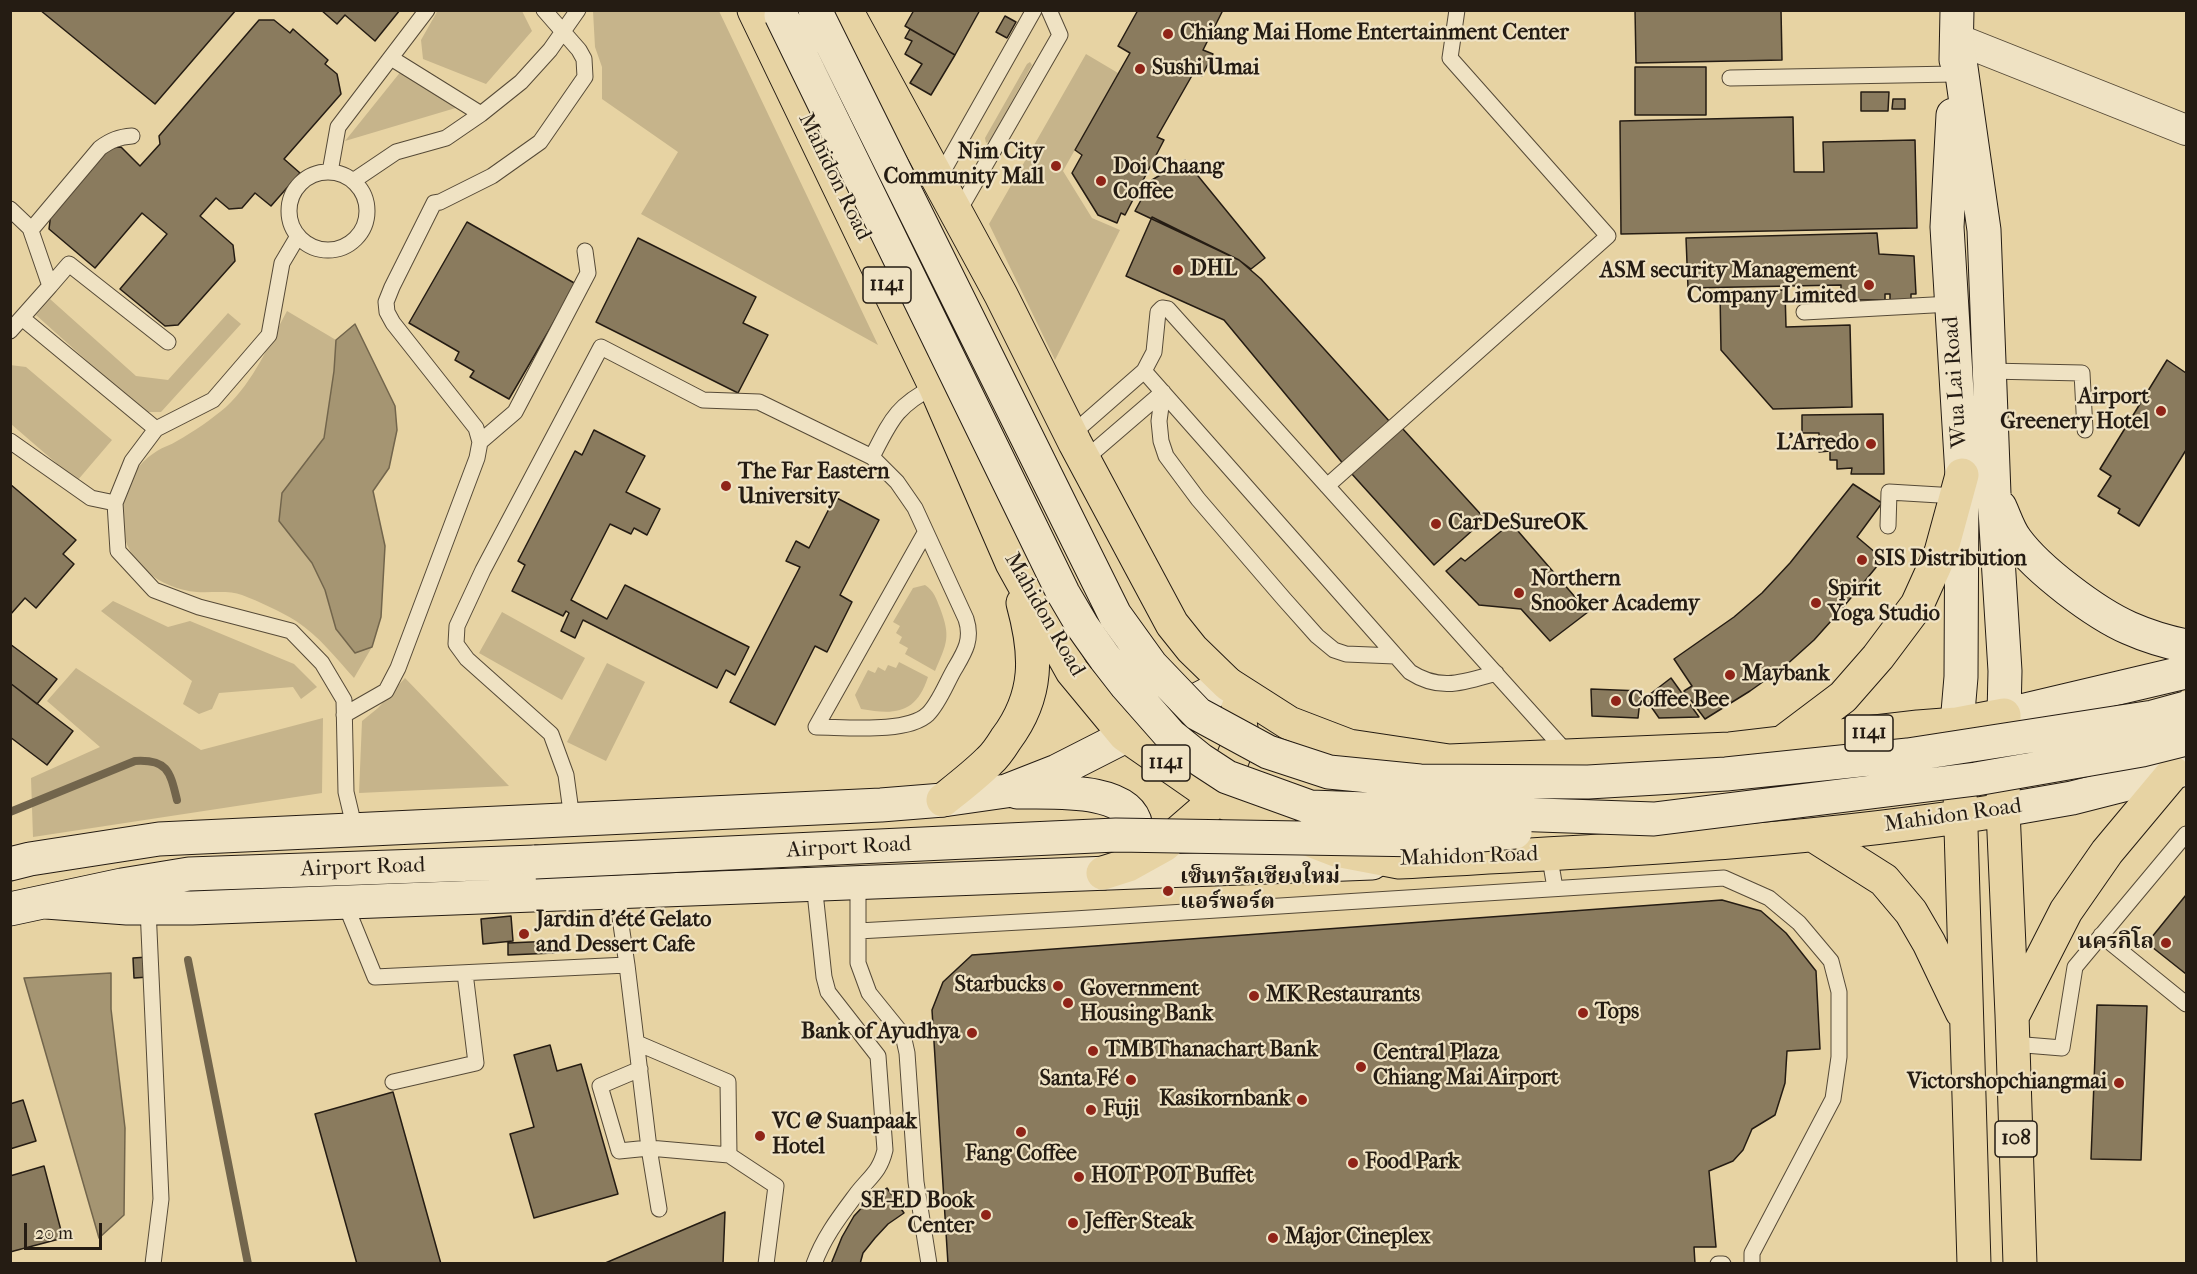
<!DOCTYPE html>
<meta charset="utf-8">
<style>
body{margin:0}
#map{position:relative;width:2197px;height:1274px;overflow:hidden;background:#e7d3a3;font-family:"IM FELL French Canon",serif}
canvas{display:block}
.frame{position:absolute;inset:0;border:12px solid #251c13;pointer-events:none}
.scale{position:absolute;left:24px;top:1223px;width:78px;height:27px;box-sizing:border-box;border:3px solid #251c13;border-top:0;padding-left:8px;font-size:18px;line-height:21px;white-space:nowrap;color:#251c13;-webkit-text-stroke:4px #efe2c3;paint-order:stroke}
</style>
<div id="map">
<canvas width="2197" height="1274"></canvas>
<div class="frame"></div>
<div class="scale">20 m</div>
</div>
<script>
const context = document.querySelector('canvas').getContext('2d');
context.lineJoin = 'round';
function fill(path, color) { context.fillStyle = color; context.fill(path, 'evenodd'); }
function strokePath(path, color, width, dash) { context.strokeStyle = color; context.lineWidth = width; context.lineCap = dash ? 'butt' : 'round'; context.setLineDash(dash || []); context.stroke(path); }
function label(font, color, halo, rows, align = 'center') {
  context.font = font + ' "IM FELL French Canon","Noto Serif Thai",serif'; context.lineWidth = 4.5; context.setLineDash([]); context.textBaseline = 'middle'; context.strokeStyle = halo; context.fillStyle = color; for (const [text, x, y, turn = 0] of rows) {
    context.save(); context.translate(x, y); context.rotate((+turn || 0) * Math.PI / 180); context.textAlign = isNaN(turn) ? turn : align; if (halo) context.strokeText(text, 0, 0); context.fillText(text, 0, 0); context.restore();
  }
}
fill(new Path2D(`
 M438,10l84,1 10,20 -46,53 -63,-25 -2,-19z
 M593,11h126l159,334 -237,-131 37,-62 -76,-53v-32l-7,-20z
 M1086,54l32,19 -55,98 29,47 28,12 -65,130 -66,-136z
 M1030,62l2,3 -42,76 -4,2 -1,-5 42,-74z
 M402,70l67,34 -124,37z
 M50,299l86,77 32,4 60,-67 13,11 -80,88h-17l-108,-97z
 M287,311l49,29 -2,31 -10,67 -42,55 -3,28 33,42 13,27 11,39 19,24 17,-6 -18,31c-18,-20 -35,-42 -58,-57 -16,-10 -36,-19 -54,-26 -13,-5 -31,-2 -45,-3 -37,-3 -71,-29 -75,-67 -3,-29 9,-58 35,-74 6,-4 14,-6 20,-10 16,-9 35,-22 49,-34 28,-26 43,-63 61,-96z
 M10,365l16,2 86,73 -35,41 -66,-57z
 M925,585c9,6 11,13 15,23 11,29 7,35 -5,63l-30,-17 3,-6 -9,-5 3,-6 -6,-4 4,-7 -7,-4 20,-34z
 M113,601l55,26 22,-6 104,43 23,23 -16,12 -8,-12 -74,6 -7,16 -13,5 -16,-10 9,-23 -91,-70z
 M502,612l83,46 -23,42 -83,-47z
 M899,662l29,15c-12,37 -33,38 -67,32l-6,-14 13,-25 7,3 3,-6 7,4 3,-6 8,3z
 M607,663l38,19 -39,79 -39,-19z
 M76,668l125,82 122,-32 -1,75 -289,44 -2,-59 69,-31 -53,-46z
 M405,678l104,108 -150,7 3,-72 16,-13z`), '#c6b48b');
const water = new Path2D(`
 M355,324l40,82 2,24 -8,38 -16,23 12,55 -4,71 -9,30 -17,6 -19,-24 -11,-39 -13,-27 -33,-42 3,-28 42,-55 10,-67 2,-31z
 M111,973v36l14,119 -1,87 -25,23 -75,-260z`);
fill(water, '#a59572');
strokePath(water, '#72654c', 1.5);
strokePath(new Path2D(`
 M10,812l125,-51c33,-2 35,11 42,39
 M188,960l60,304`), '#72654c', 8);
const building = new Path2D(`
 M40,10h196l-81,94z
 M321,10h79l-25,31 -30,-26 -8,9z
 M914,10h66l-25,45 -50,-29z
 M1138,10h85l-20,40 10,4 -11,22 -8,-4 -37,65 7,3 -39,75 -4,-2 -4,10 -19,-8 -26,-42 10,-18 -7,-5 55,-97 -12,-7z
 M1635,10h146l1,50 -146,3z
 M1005,16l11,6 -9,16 -11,-6z
 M259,20h15l16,13 3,-4 35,31 -3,4 12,10 4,20 -57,65 16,14 -29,33 -16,-13 -13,15 -13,1 -13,-11 -16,18 33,29 2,16 -57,64 -13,1 -45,-37 47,-55 -25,-21 -47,55 -46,-39 2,-16 58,-65 12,-1 19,19 20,-22 -1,-8z
 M910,29l45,26 -24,40 -21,-12 12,-19 -17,-10 7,-13 -7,-3z
 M1635,67h71v48h-71z
 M1861,92h28l-1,19h-27z
 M1893,99h12v10h-13z
 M1793,117l1,55h30l-1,-30 92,-2 2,88 -296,6 -1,-113z
 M1185,160l80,98 -14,11 -12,-9 -104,-49 17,-31z
 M1152,217l87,43 22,19 129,143 -45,44 -121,-146 -98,-44z
 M467,222l109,62 -67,115 -39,-22 4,-6 -19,-11 4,-8 -50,-29z
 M1877,233l2,21 35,2 2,38h-5v10l-21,2v-12h-5v6h-44v-15l-153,3 -2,-50z
 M638,238l118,59 -13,26 25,12 -30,58 -142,-71z
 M1785,290l1,37 64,-2 2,82 -79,2 -52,-59 -1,-58z
 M2167,360l19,13v77l-47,76 -21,-13 2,-4 -22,-13 13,-20 -11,-7z
 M1883,414l1,60h-33l1,-6 -15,1v-9h-7v-9l-11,1v-19h-17v-18z
 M1402,428l83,91 -51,46 -83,-92z
 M594,430l51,26 -19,36 34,17 -13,26 -13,-7 -3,6 -21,-10 -39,76 36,19 18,-34 124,62 -14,28 -9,-5 -9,18 -134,-68 -8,18 -14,-7 8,-18 -3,-2 -3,5 -51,-25 13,-26 -7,-4 57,-110 7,4z
 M10,484l66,56 -13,14 11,10 -38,44 -11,-10 -15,17z
 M1853,484l29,19 -25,34 26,22 -43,52 -26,29 -30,27 -34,24 -45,28 -21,-28 8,-5 -18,-27 60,-42 28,-24 28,-30z
 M835,497l44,23 -39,75 12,7 -25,50 -12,-6 -40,79 -45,-23 70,-135 -14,-6 10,-20 13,7z
 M1511,523l77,89 -38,29 -29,-32 -42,-4 -33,-34 15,-13 4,3z
 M10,644l47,35 -20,25 -27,-21z
 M1671,678l28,39 -40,1 -14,-20z
 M10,683l63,48 -26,34 -37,-28z
 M1591,689l50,2 -3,27 -46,-2z
 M2186,895v79l-39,-31z
 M1722,900l39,11 25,22 30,38 4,78 -33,2 -2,32 -10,32 -23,14 -9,21 -10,11 -24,10 7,76h-22l1,17h-747l-16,-254 11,-28 29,-27z
 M511,916l2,25 -30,3 -2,-25z
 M554,941v12l-46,2v-12z
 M148,957l1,20 -15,1 -1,-20z
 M2097,1005l50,1 -6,154 -50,-1z
 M550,1045l7,26 24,-7 37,130 -84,24 -24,-84 24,-7 -20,-72z
 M393,1092l48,172h-84l-42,-150z
 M23,1100l13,41 -26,8v-45z
 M44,1166l19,72 -53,14v-76z
 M887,1188l17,25 -16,11 -13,14 -12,15 -3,11h-29l11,-27 12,-21 15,-16z
 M725,1212l-2,52h-120z`);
fill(building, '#8a7b5e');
strokePath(building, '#251c13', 1.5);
const service = new Path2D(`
 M391,58l90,56
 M1730,78l225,-4
 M330,172l8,-45 89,-117
 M289 211a39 39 0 1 1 78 0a39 39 0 1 1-78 0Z
 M938,180l96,-170
 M353,181l43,-29 50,-14 35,-24 40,-32 29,-32 28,-40
 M10,209l20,19 20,58 -40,45
 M957,214l103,-179 -11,-25
 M31,230l69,-82c11,-8 19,-11 32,-12
 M298,236l-16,27 -13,72 -56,65 -57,29 -24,32 -17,42 3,48 36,39 45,17 92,24 31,32 22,37 2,92 9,38
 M50,286l19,-22 99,78
 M1804,312l147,-8
 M22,318l134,111
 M1144,371l266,301c31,20 54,10 86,1
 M1989,371l93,2 3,57
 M1163,392l-4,29 2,20 5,15 32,43 86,100 33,37 17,14 12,4 49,2
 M1071,435l73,-64 10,-19 4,-40 4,-4 6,1 401,446
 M10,441l81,57 24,5
 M480,442l35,-30 73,-139 -3,-22
 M872,457c19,-37 24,-51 63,-71
 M1084,460l79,-68
 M1327,486l281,-250 -158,-178 7,-48
 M1888,526l1,-34 67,4
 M344,715l42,-24 12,-23 79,-210 3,-16 -4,-14 -83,-105 -6,-11 -1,-10 6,-15 42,-84 6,-1 52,-26 48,-34 45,-65 -1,-18 -5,-9 -35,-40
 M572,819l-6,-44 -15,-41 -84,-75 -11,-15 1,-18 26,-56 118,-223 102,53 56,2 113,55 25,25 18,26 51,111c7,21 -2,34 -12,51 -8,14 -15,33 -26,44 -21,20 -84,13 -112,13l109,-194
 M1549,853l6,35
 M858,881v82l11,30 34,42 4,18 9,129 13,82
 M814,883l10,94 4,15 50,64 7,94c-5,21 -14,26 -27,42 -17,23 -34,44 -44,72
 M344,901l31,76 252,-12 -11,-74
 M148,908l13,291 -8,65
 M858,931l216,-12 650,-41 45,20 30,25 32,38 8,31v65l-6,42 -81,154v11
 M2101,935l85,69
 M627,965l22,183 10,61
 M637,1043l91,39 1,73 -80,-7 -30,3 -19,-65 40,-17
 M2013,1044l49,4 13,-81 111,-133
 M393,1082l83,-19 -11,-90
 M729,1155l47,31 -10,78
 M1718,1264h5`);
const minor = new Path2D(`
 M1957,39l229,91`);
const secondary = new Path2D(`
 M1957,39l27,191 10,264 11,177 -1,44 182,-43
 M1956,60l1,-50
 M1953,115l-6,112 15,248 -1,202 -4,47
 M2000,507c5,11 9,24 16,33 22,30 79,73 113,88 18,8 38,14 57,18
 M1017,792c31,1 112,-6 119,34 2,14 0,24 -7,36
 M2003,810l69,-12 114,-29
 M10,864l20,-5 129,-20 722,-34 62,-5 63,-9 51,-20 171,-87
 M46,902l81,6h65l1180,-45
 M10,909l112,-24 67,-11 346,-12`);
const primary = new Path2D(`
 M754,10l181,376 77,177 60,108 53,64 92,64 67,31 52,20 63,12c201,-11 405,-19 604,-52
 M846,10l155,285 74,148 97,181 20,25 36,35 61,39 60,23 100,15 281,-12 188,-22 39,-3 47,-9 -1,95 9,205 8,249
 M1782,743l61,-46 35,-40 39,-52 24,-53 21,-77
 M1960,795l14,469
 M943,800c15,-12 32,-25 46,-39 7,-6 12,-14 17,-22 33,-44 31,-85 17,-136
 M1813,835l71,45 27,32 18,31 33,69
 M1103,873l25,-8 36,-20 53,-46 25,-64 -4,-27
 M2014,1013l52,-102 41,-59 66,-79`);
strokePath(service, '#564a37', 17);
strokePath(minor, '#564a37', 32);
strokePath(secondary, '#251c13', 35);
strokePath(primary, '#251c13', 35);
strokePath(service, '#efe2c3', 15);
strokePath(minor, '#efe2c3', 30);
strokePath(secondary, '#efe2c3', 33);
strokePath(primary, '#e7d3a3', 33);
const secondaryBridge = new Path2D(`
 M815,10l300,605 36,50 47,49 70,38 61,20 91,9 168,1 138,-8 182,-19 245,-38 33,-9
 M781,15l282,578 20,34 22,31 21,27 44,50 31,25 26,17 83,30 344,12 322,-40 166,-29 44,-11
 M535,862l581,-27 308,5 91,-8`);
strokePath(secondaryBridge, '#251c13', 35, []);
strokePath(secondaryBridge, '#efe2c3', 33);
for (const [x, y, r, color] of [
 [1168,34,6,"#8f2418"],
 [1140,69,6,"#8f2418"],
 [1056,166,6,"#8f2418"],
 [1101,181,6,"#8f2418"],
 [1178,270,6,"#8f2418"],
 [1869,285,6,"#8f2418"],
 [2161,411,6,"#8f2418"],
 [1871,444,6,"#8f2418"],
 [726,486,6,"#8f2418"],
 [1436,524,6,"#8f2418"],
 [1862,560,6,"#8f2418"],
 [1519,593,6,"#8f2418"],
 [1816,603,6,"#8f2418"],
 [1730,675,6,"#8f2418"],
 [1616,701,6,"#8f2418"],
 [1168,891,6,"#8f2418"],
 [524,934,6,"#8f2418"],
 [2166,943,6,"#8f2418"],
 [1058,986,6,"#8f2418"],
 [1254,996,6,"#8f2418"],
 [1068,1003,6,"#8f2418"],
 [1583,1013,6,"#8f2418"],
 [972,1033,6,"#8f2418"],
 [1093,1051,6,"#8f2418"],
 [1361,1067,6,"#8f2418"],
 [1131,1080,6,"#8f2418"],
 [2119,1083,6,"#8f2418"],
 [1302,1100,6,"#8f2418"],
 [1091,1110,6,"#8f2418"],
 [1021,1132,6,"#8f2418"],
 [760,1136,6,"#8f2418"],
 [1353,1163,6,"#8f2418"],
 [1079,1177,6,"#8f2418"],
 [986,1215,6,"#8f2418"],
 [1073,1223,6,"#8f2418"],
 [1273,1238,6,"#8f2418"]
]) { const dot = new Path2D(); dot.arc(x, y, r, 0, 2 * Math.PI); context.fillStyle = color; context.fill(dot); strokePath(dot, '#efe2c3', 2); }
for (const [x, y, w] of [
 [887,285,48],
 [1869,733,48],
 [1166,763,48],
 [2016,1139,42]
]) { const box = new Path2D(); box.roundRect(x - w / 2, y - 18, w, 36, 4.5); context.fillStyle = '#efe2c3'; context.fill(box); strokePath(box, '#251c13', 1.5); }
label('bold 21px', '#251c13', null, [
 ["1141",887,285],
 ["1141",1869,733],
 ["1141",1166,763],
 ["108",2016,1139]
]);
label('bold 22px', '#251c13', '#efe2c3', [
 ["Chiang Mai Home Entertainment Center",1180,34],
 ["Sushi Umai",1152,69],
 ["Nim City",1044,153,"right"],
 ["Community Mall",1044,178,"right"],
 ["Doi Chaang",1113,168],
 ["Coffee",1113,193],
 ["DHL",1190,270],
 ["ASM security Management",1857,272,"right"],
 ["Company Limited",1857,297,"right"],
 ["Airport",2149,398,"right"],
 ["Greenery Hotel",2149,423,"right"],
 ["L'Arredo",1859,444,"right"],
 ["The Far Eastern",738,473],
 ["University",738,498],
 ["CarDeSureOK",1448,524],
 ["SIS Distribution",1874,560],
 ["Northern",1531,580],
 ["Snooker Academy",1531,605],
 ["Spirit",1828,590],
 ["Yoga Studio",1828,615],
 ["Maybank",1742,675],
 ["Coffee Bee",1628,701],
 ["เซ็นทรัลเชียงใหม่",1180,878],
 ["แอร์พอร์ต",1180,903],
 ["Jardin d'été Gelato",536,921],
 ["and Dessert Cafe",536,946],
 ["นครกิโล",2154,943,"right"],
 ["Starbucks",1046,986,"right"],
 ["Government",1080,990],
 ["Housing Bank",1080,1015],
 ["MK Restaurants",1266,996],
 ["Tops",1595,1013],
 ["Bank of Ayudhya",960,1033,"right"],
 ["TMBThanachart Bank",1105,1051],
 ["Central Plaza",1373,1054],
 ["Chiang Mai Airport",1373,1079],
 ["Santa Fé",1119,1080,"right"],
 ["Victorshopchiangmai",2107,1083,"right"],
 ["Kasikornbank",1290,1100,"right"],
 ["Fuji",1103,1110],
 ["VC @ Suanpaak",772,1123],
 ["Hotel",772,1148],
 ["Fang Coffee",1021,1155,"center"],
 ["Food Park",1365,1163],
 ["HOT POT Buffet",1091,1177],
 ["SE-ED Book",974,1202,"right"],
 ["Center",974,1227,"right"],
 ["Jeffer Steak",1085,1223],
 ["Major Cineplex",1285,1238]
], 'left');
label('22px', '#251c13', '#efe2c3', [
 ["Mahidon Road",834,177,64],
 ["Wua Lai Road",1956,382,-94],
 ["Mahidon Road",1044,615,60],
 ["Mahidon Road",1953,816,-8],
 ["Airport Road",849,848,-3],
 ["Mahidon Road",1469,857,-2],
 ["Airport Road",363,868,-2]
]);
</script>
